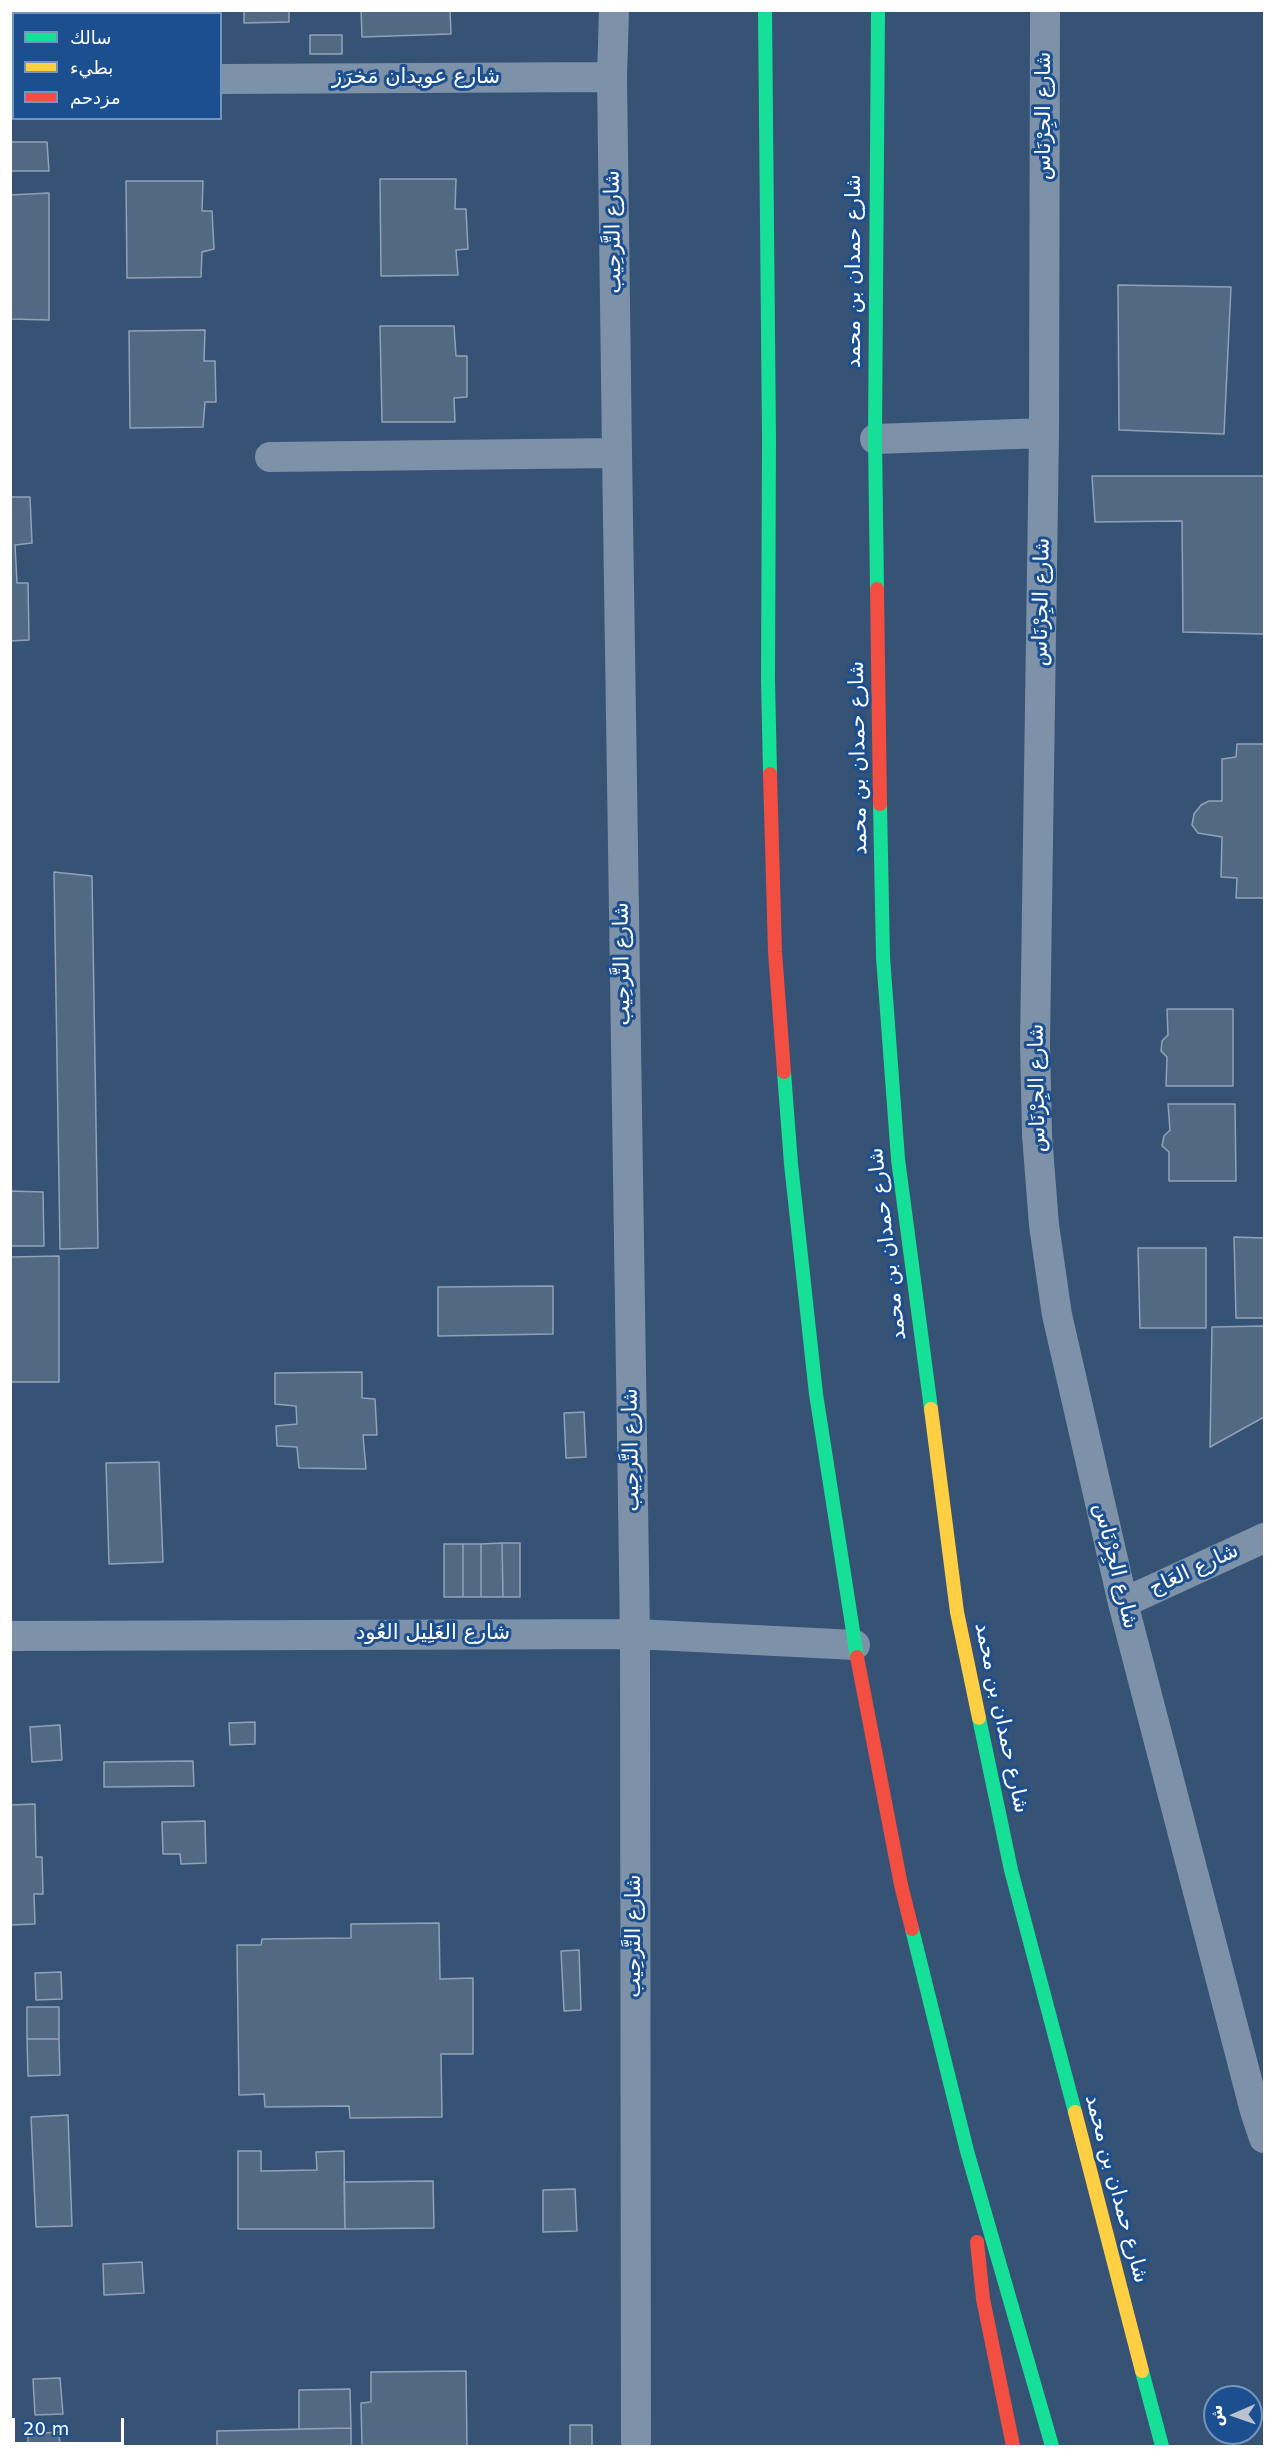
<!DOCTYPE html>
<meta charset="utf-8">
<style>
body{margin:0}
#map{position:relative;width:1275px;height:2457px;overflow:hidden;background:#365274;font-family:"DejaVu Sans","Noto Sans Arabic",sans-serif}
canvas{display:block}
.frame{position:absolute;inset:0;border:12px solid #fff;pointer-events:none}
.legend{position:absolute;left:12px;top:12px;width:210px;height:108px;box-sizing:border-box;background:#1b4f8f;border:2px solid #7695bc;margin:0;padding:8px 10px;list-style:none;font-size:18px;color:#fff}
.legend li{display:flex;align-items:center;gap:12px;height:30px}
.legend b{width:30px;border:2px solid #7695bc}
.north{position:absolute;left:1203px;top:2385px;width:60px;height:60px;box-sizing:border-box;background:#1b4f8f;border:2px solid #7695bc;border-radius:50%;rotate:268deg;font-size:16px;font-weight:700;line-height:24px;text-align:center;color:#fff}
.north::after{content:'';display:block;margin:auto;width:21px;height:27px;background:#b9c2ce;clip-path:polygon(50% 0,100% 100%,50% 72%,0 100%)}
.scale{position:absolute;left:12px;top:2418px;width:112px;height:27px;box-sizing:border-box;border:3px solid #fff;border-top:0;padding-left:8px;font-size:18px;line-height:21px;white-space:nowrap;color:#fff;-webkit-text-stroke:4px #1b4f8f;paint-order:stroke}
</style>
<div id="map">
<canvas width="1275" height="2457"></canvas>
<div class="frame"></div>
<ul class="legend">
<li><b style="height:8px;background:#16e098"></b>سالك</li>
<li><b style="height:8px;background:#ffcf43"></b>بطيء</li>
<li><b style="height:8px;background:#f24e42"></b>مزدحم</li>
</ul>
<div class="north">ش</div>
<div class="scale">20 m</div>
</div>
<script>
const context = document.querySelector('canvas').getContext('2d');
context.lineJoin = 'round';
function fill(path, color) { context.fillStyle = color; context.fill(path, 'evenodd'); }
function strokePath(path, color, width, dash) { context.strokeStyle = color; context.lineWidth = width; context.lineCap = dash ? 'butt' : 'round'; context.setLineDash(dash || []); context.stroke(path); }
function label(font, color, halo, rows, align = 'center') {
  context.font = font + ' "DejaVu Sans","Noto Sans Arabic",sans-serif'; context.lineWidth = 6; context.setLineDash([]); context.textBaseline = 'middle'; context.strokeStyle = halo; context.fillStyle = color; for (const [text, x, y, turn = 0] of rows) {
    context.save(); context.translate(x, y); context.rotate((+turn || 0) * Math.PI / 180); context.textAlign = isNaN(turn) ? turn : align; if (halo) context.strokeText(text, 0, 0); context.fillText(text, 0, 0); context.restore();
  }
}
const building = new Path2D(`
 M244,10h45v12l-45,1z
 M361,10h89l1,24 -89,3z
 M310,35h32v19h-32z
 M10,142h37l2,29h-39z
 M380,179h76l-1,30h11l2,40 -12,1 2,25 -77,1z
 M126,181h77l-1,30h10l2,38 -12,3 -1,25 -74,1z
 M49,193v127l-39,-1v-124z
 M1118,285l113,2 -7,147 -105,-4z
 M380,326h74l2,30h11v41l-13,1 1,24h-73z
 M205,330l-1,31h11l1,41h-11l-2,25 -73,1 -1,-97z
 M1092,476h172v158l-81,-2 -1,-111 -87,1z
 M10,497h20l2,46 -17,2 2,38h11l1,57 -19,1z
 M1237,744h27v154h-28l1,-20 -16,-1 1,-40 -24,-4 -6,-8 2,-11 7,-9 8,-4h13v-42l14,-2z
 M54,872l38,4 6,372 -38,1z
 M1167,1009h66v77h-67l1,-29 -6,-6 1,-10 6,-6z
 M1168,1104h67l1,77h-67v-29l-7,-6 2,-10 6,-6z
 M10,1191l33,1 1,54h-34z
 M1234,1237l30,1v80h-28z
 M1138,1248h68v80h-66z
 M59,1256v126h-49v-125z
 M553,1286v48l-115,2v-49z
 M1264,1326v91l-54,30 2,-120z
 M362,1372v26l13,1 2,36h-14l3,34 -67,-1 -2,-21 -20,-1 -1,-20 21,-2 -1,-18 -21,-2v-31z
 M584,1412l2,45 -20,1 -2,-45z
 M159,1462l4,100 -54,2 -3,-101z
 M502,1543h18v54h-17z
 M502,1543l1,54h-22v-53z
 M444,1544h19v53h-19z
 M463,1544h18v53h-18z
 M255,1722v22l-25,1 -1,-22z
 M60,1725l2,35 -30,2 -2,-35z
 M193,1761l1,25 -90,1v-25z
 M35,1804l1,53h6l1,37h-9l1,30 -25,1v-120z
 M205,1821l1,42 -25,1 -1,-10h-17l-1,-32z
 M439,1923l1,56 33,-1v76h-32l1,63 -92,1 -1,-12 -84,1 -1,-13 -25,1 -2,-150h24l1,-6 89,-1v-14z
 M579,1950l2,60 -17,1 -3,-60z
 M61,1972l1,27 -26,1 -1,-27z
 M27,2007h32v32h-32z
 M27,2039h32l1,36 -32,1z
 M68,2115l4,111 -36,1 -5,-110z
 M238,2151h23v20l56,-1 -1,-18 28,-1 1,78h-107z
 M433,2181l1,47 -89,1 -1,-47z
 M575,2189l2,42 -34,1v-42z
 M142,2262l2,31 -40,2 -1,-31z
 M466,2371l1,75h-105l-1,-43 10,-1v-30z
 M60,2378l3,36 -28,1 -2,-36z
 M350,2389l1,39 -52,1v-39z
 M570,2425h22v21h-22z
 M351,2428v18h-134v-15z
 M59,2432l1,14h-32v-12z`);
fill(building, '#526984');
strokePath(building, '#92a2b6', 1.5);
strokePath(new Path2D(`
 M614,10l-2,67 5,376 18,1181 1,812
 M1045,10l-1,423 -9,611 2,91 7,90 13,90 66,288 132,508 9,27
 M10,79h4
 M220,79l392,-2
 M875,439l169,-6
 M270,457l347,-4
 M1123,1603l141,-65
 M10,1636l625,-2 220,11`), '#7d92a8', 30);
strokePath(new Path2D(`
 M765,10l4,429 -1,240 2,95
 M877,589l-2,-150 3,-429
 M880,804l3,153 15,202 33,250
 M784,1072l7,92 25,230 41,263
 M979,1718l32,152 64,242
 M912,1929l55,222 85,295
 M1142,2371l20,75`), '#16e098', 14);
strokePath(new Path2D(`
 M931,1409l26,203 22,106
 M1075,2112l67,259`), '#ffcf43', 14);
strokePath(new Path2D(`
 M877,589l3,215
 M770,774l5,178 9,120
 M857,1657l44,228 11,44
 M977,2242l6,57 30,147`), '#f24e42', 14);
label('21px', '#fff', '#1b4f8f', [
 ["شارع عويدان مَخرَز",416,78],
 ["شارع الجِرْنَاس",1045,116,-90],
 ["شارع التَّرحِيب",614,232,-91],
 ["شارع حمدان بن محمد",855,271,-90],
 ["شارع الجِرْنَاس",1042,602,-89],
 ["شارع حمدان بن محمد",859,758,-91],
 ["شارع التَّرحِيب",623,964,-91],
 ["شارع الجِرْنَاس",1038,1088,-91],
 ["شارع حمدان بن محمد",888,1244,-97],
 ["شارع التَّرحِيب",632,1450,-91],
 ["شارع الجِرْنَاس",1115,1566,76],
 ["شارع العَاج",1194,1570,-25],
 ["شارع الغَلِيل العُود",433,1634],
 ["شارع حمدان بن محمد",1001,1718,78],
 ["شارع التَّرحِيب",635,1936,-90],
 ["شارع حمدان بن محمد",1116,2189,75]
]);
</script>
